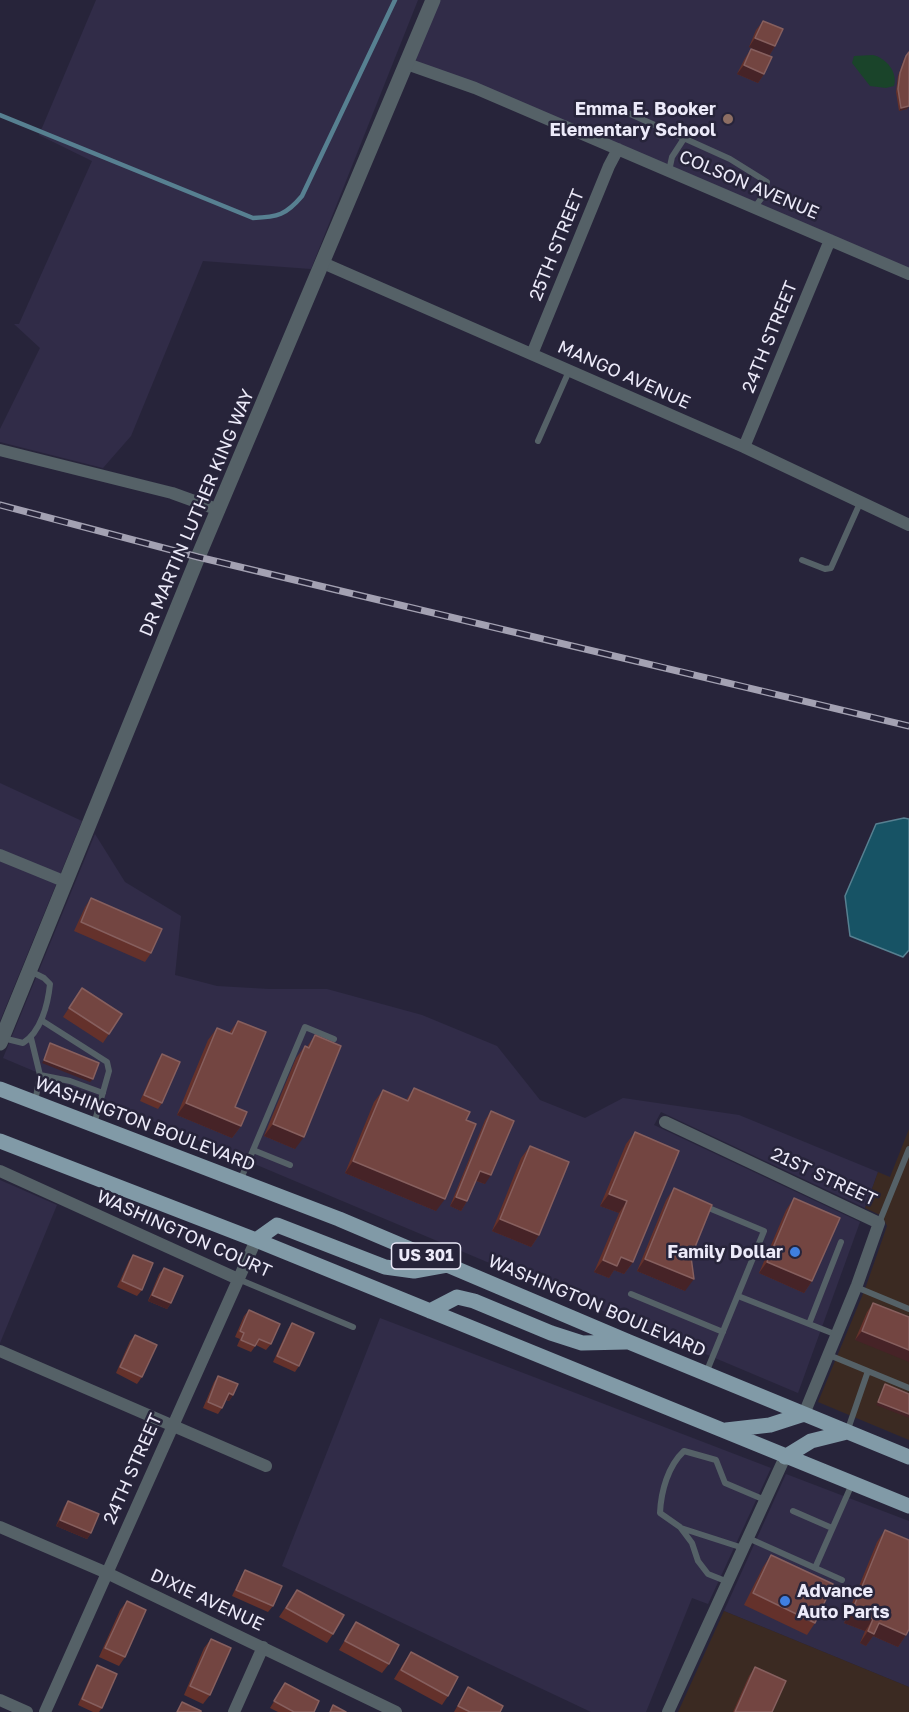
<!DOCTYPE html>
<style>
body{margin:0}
canvas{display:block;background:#27243a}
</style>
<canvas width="909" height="1712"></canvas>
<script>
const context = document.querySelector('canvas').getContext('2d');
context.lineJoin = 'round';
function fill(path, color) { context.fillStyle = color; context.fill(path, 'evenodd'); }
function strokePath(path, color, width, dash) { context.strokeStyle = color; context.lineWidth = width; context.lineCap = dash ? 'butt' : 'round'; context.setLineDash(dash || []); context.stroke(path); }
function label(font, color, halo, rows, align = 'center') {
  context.font = font + ' "Golos Text",sans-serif'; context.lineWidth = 5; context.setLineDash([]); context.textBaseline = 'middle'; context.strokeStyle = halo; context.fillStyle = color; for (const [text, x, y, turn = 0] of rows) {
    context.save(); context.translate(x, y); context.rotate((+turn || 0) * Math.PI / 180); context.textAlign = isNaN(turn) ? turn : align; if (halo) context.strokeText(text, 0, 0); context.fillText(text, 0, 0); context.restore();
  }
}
fill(new Path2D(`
 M96,0h322l-107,269 -108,-8 -72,175 -28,32 -103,-26v-13l40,-81 -26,-24h5l73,-163 -53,-26z
 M433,0h476v274l-502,-210z
 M0,783l82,38 -82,200z
 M95,834l30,48 56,34 -6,59 42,11 52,3h58l95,26 75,31 43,54 45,18 38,-20 116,17 139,57 -13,36 -204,-96 -7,13 206,97 -62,171 -795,-335z
 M0,1180l57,25 -57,138z
 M380,1318l391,150 -63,136 -16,-6 -46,114h-55l-309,-146z
 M786,1474l123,47v166l-185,-76z`), '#312c48');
fill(new Path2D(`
 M909,1129v311l-91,-38 47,-113 22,-63 -5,-10 -17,-8 13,-36 12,5z
 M724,1611l185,76v25h-231z`), '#3b2a22');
fill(new Path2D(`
 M873,55c13,3 25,17 21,31l-8,2 -16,-2 -18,-23 2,-7z`), '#1a442a');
const water = new Path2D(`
 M904,818l5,1v131l-6,7 -53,-21 -5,-40 31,-72z`);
fill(water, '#175365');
strokePath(water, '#578091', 1.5);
strokePath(new Path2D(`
 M0,115l253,103c25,-1 33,-3 49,-22l93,-196`), '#578091', 4.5);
strokePath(new Path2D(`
 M617,108l113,51 37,23 -4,14 -8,11
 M669,171l3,-14 13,-20
 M538,441l31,-70
 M802,560l23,9 6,-1 29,-65
 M41,1020l66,42 2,9 -15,53
 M3,1038l20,5c18,-11 25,-39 27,-59l-6,-6 -14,-7
 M31,1038l9,37 -5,27
 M40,1075l30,6 33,12
 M253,1150l37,15
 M240,1181l65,-154 29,12
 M704,1206l60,25 -58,142
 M879,1223l30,-74
 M238,1279l115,48
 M856,1287l53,22
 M631,1294l92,38
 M738,1296l99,39
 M809,1324l32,-82
 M829,1355l80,33
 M847,1432l21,-61
 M793,1511l39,17
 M681,1528l62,20
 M748,1538l94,42
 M815,1568l37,-84
 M728,1582l-20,-8 -10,-13 -6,-18 -12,-16 -20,-14c1,-22 8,-47 24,-62l32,9 9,23 40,17`), '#556167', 6);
strokePath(new Path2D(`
 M407,64l68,24 434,186
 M323,263l421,184 165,78
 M532,354l77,-188 9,-17
 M744,447l86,-207
 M0,450l172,43 47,17
 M0,855l66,27
 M665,1122l214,101 -22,62 -53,129
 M0,1171l238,108
 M0,1351l266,115
 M0,1527l107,46 289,139
 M0,1700l27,12
 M45,1712l211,-472
 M234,1712l29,-65
 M668,1712l117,-255`), '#556167', 12);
strokePath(new Path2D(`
 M0,1043l198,-486 235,-557`), '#556167', 15);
strokePath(new Path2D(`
 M0,1089l339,130 290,123 280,115
 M0,1141l256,99 653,266
 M256,1240l21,-15 108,42 29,4 33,-6
 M430,1311l27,-14 17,4 77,32 31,10 44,-1
 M726,1430l44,-5 34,-11
 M785,1457l26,-16 36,-9`), '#819aa7', 15);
const rail = new Path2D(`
 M0,505l198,52 711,169`);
strokePath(rail, '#a3a1b2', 7);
strokePath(rail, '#27243a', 4.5, [14]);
fill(new Path2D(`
 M763,21l12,25 -6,10 -20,-9 7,-17z
 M751,49l13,25 -6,9 -21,-9 8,-16z
 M909,52l-2,57 -8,2 -3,-19 2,-16 6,-17z
 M91,898l60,55 -6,9 -71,-31 11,-24z
 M82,988l40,26 -19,29 -40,-26z
 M238,1021l-3,86 6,19 -9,12 -55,-23 31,-75 9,-12 12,5z
 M315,1035l-20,114 -31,-13 32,-78 9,-12 2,1z
 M162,1054v49l-4,6 -18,-8 18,-41z
 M414,1088l52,32 -30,91 -91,-38 29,-71 9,-12 23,10z
 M491,1111l-6,73 -9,-3 -9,20 -6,10 -11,-5 35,-86z
 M635,1132l-2,130 -9,12 -10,-4 -5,8 -15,-6 25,-59 -19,-7 26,-62z
 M530,1146l9,89 -8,12 -39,-16 29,-73z
 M674,1188l17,69 -6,34 -48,-20 29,-71z
 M794,1198l18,83 -8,12 -45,-20 27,-63z
 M133,1255l9,35 -5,6 -20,-9 12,-26z
 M164,1268l7,35 -4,6 -19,-8 11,-27z
 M873,1303l36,14 -54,23 12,-28z
 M249,1310l22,34 -5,6 -10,-5 -5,7 -14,-6 3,-7 -5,-2 9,-21z
 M292,1323l7,43 -4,6 -22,-10 15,-33z
 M135,1335l7,42 -5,7 -21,-11 14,-32z
 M218,1376l15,19 -4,6 -3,-1 -4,8 -4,6 -15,-6 11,-26z
 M68,1501l23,32 -4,6 -31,-13 8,-19z
 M885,1530l21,105 -8,12 -25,-11 -7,10 -6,-3 5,-12 -21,-8 33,-81z
 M771,1555l44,68 -8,12 -63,-30 19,-38z
 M245,1570l28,36 -5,6 -36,-16 9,-19z
 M297,1590l36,44 -6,9 -48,-26z
 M127,1601l-2,56 -6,9 -20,-9 21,-47z
 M356,1622l33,42 -7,9 -43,-23z
 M211,1639l-1,56 -7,9 -19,-9 20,-47z
 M411,1652l37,44 -6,9 -48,-26 11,-18z
 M97,1665l5,43 -3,4h-6l-15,-7 15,-34z
 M755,1667l17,45h-39l16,-36z
 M285,1683l29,29h-36l-8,-4z
 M468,1687l32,25h-46z`), '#64312b');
fill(new Path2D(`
 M755,38l20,8 -6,10 -20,-9z
 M744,65l20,9 -6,9 -21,-9z
 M909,106l-2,3 -8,2 2,-3z
 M44,1060l49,19 -3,3 -48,-19z
 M186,1103l55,23 -9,12 -55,-23z
 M273,1124l31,13 -9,12 -31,-13z
 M353,1161l92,38 -9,12 -91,-38z
 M480,1171l11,4 -6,9 -11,-4z
 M609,1194l18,7 -8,12 -19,-7z
 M456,1197l11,4 -6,10 -11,-5z
 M500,1219l39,16 -8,12 -39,-16z
 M621,1257l12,5 -9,12 -10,-4 -5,8 -15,-6 9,-12z
 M645,1259l49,20 -9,12 -48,-20z
 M767,1262l45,19 -8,12 -45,-20z
 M152,1295l19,8 -4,6 -19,-8z
 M862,1331l47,19v12l-54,-22z
 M229,1393l4,2 -4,6 -5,-2z
 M878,1402l31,12v4l-33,-13z
 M60,1520l31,13 -4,6 -31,-13z
 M852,1611l21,8 -8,12 -21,-8z
 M879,1623l27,12 -8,12 -25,-11 -7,10 -6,-3 8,-12z`), '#462327');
const building = new Path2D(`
 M763,21l20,8 -8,17 -20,-8z
 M751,49l21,8 -8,17 -20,-9z
 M909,52v54l-8,2 -3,-19 2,-16 6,-17z
 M91,898l71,31 -11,24 -70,-31z
 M82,988l40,26 -13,20 -40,-26z
 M238,1021l28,11 -31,75 12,5 -6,14 -55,-23 31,-75 15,6z
 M315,1035l26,11 -37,91 -31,-13 32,-78 4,2z
 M50,1043l49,20 -6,16 -49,-19z
 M162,1054l18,8 -18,41 -18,-8z
 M414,1088l56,24 -4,8 10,4 -31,75 -92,-38 30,-71 25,11z
 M491,1111l23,10 -23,54 -11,-4 -13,30 -11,-4z
 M635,1132l44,19 -46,111 -12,-5 -4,9 -14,-6 24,-59 -18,-7z
 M530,1146l39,16 -30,73 -39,-16z
 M674,1188l38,17 -21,52 3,22 -49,-20z
 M794,1198l46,20 -28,63 -45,-19z
 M133,1255l20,8 -11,27 -20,-9z
 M164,1268l19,8 -12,27 -19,-8z
 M873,1303l36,14v33l-47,-19z
 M249,1310l31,14 -9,20 -12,-5 -4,7 -14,-6 3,-7 -4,-2z
 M292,1323l22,10 -15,33 -22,-10z
 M135,1335l22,10 -15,32 -22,-10z
 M218,1376l20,8 -5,11 -4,-2 -7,15 -14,-6z
 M885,1384l24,10v20l-31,-12z
 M68,1501l31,13 -8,19 -31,-13z
 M885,1530l24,10v89l-3,6 -27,-12 -5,11 -6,-3 5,-12 -21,-8z
 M771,1555l62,29 -18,39 -62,-30z
 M245,1570l37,16 -9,20 -37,-16z
 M297,1590l47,25 -11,19 -47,-26z
 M127,1601l19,9 -21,47 -20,-9z
 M356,1622l43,23 -10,19 -44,-23z
 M211,1639l20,9 -21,47 -20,-9z
 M411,1652l47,25 -10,19 -47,-26z
 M97,1665l20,9 -15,34 -20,-9z
 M755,1667l31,14 -14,31h-37z
 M285,1683l34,18 -5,11h-20l-20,-11z
 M468,1687l35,19 -3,6h-30l-12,-6z
 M182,1702l19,9v1h-24z
 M333,1705l13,7h-16z`);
fill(building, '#734541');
strokePath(building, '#865f5e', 1.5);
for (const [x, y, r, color] of [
 [728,119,6,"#8d6e63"],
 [795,1252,6,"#3f7fe0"],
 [785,1601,6,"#3f7fe0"]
]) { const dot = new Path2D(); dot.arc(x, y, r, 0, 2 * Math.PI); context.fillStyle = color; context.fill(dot); strokePath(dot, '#27243a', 2); }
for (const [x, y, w] of [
 [426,1256,69]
]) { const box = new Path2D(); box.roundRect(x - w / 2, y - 13, w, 26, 4.5); context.fillStyle = '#27243a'; context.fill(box); strokePath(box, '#eceaf9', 1.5); }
label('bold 16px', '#eceaf9', null, [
 ["US 301",426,1256]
]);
label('bold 18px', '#eceaf9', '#27243a', [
 ["Emma E. Booker",716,109],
 ["Elementary School",716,130],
 ["Family Dollar",783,1252],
 ["Advance",797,1591,"left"],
 ["Auto Parts",797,1612,"left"]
], 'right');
label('18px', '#eceaf9', '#27243a', [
 ["COLSON AVENUE",749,185,23],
 ["25TH STREET",557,245,-68],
 ["24TH STREET",770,337,-68],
 ["MANGO AVENUE",624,375,24],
 ["DR MARTIN LUTHER KING WAY",197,513,-67],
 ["WASHINGTON BOULEVARD",145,1124,21],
 ["21ST STREET",824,1177,25],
 ["WASHINGTON COURT",184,1234,24],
 ["WASHINGTON BOULEVARD",597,1306,23],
 ["24TH STREET",133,1469,-66],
 ["DIXIE AVENUE",207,1600,25]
]);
</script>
